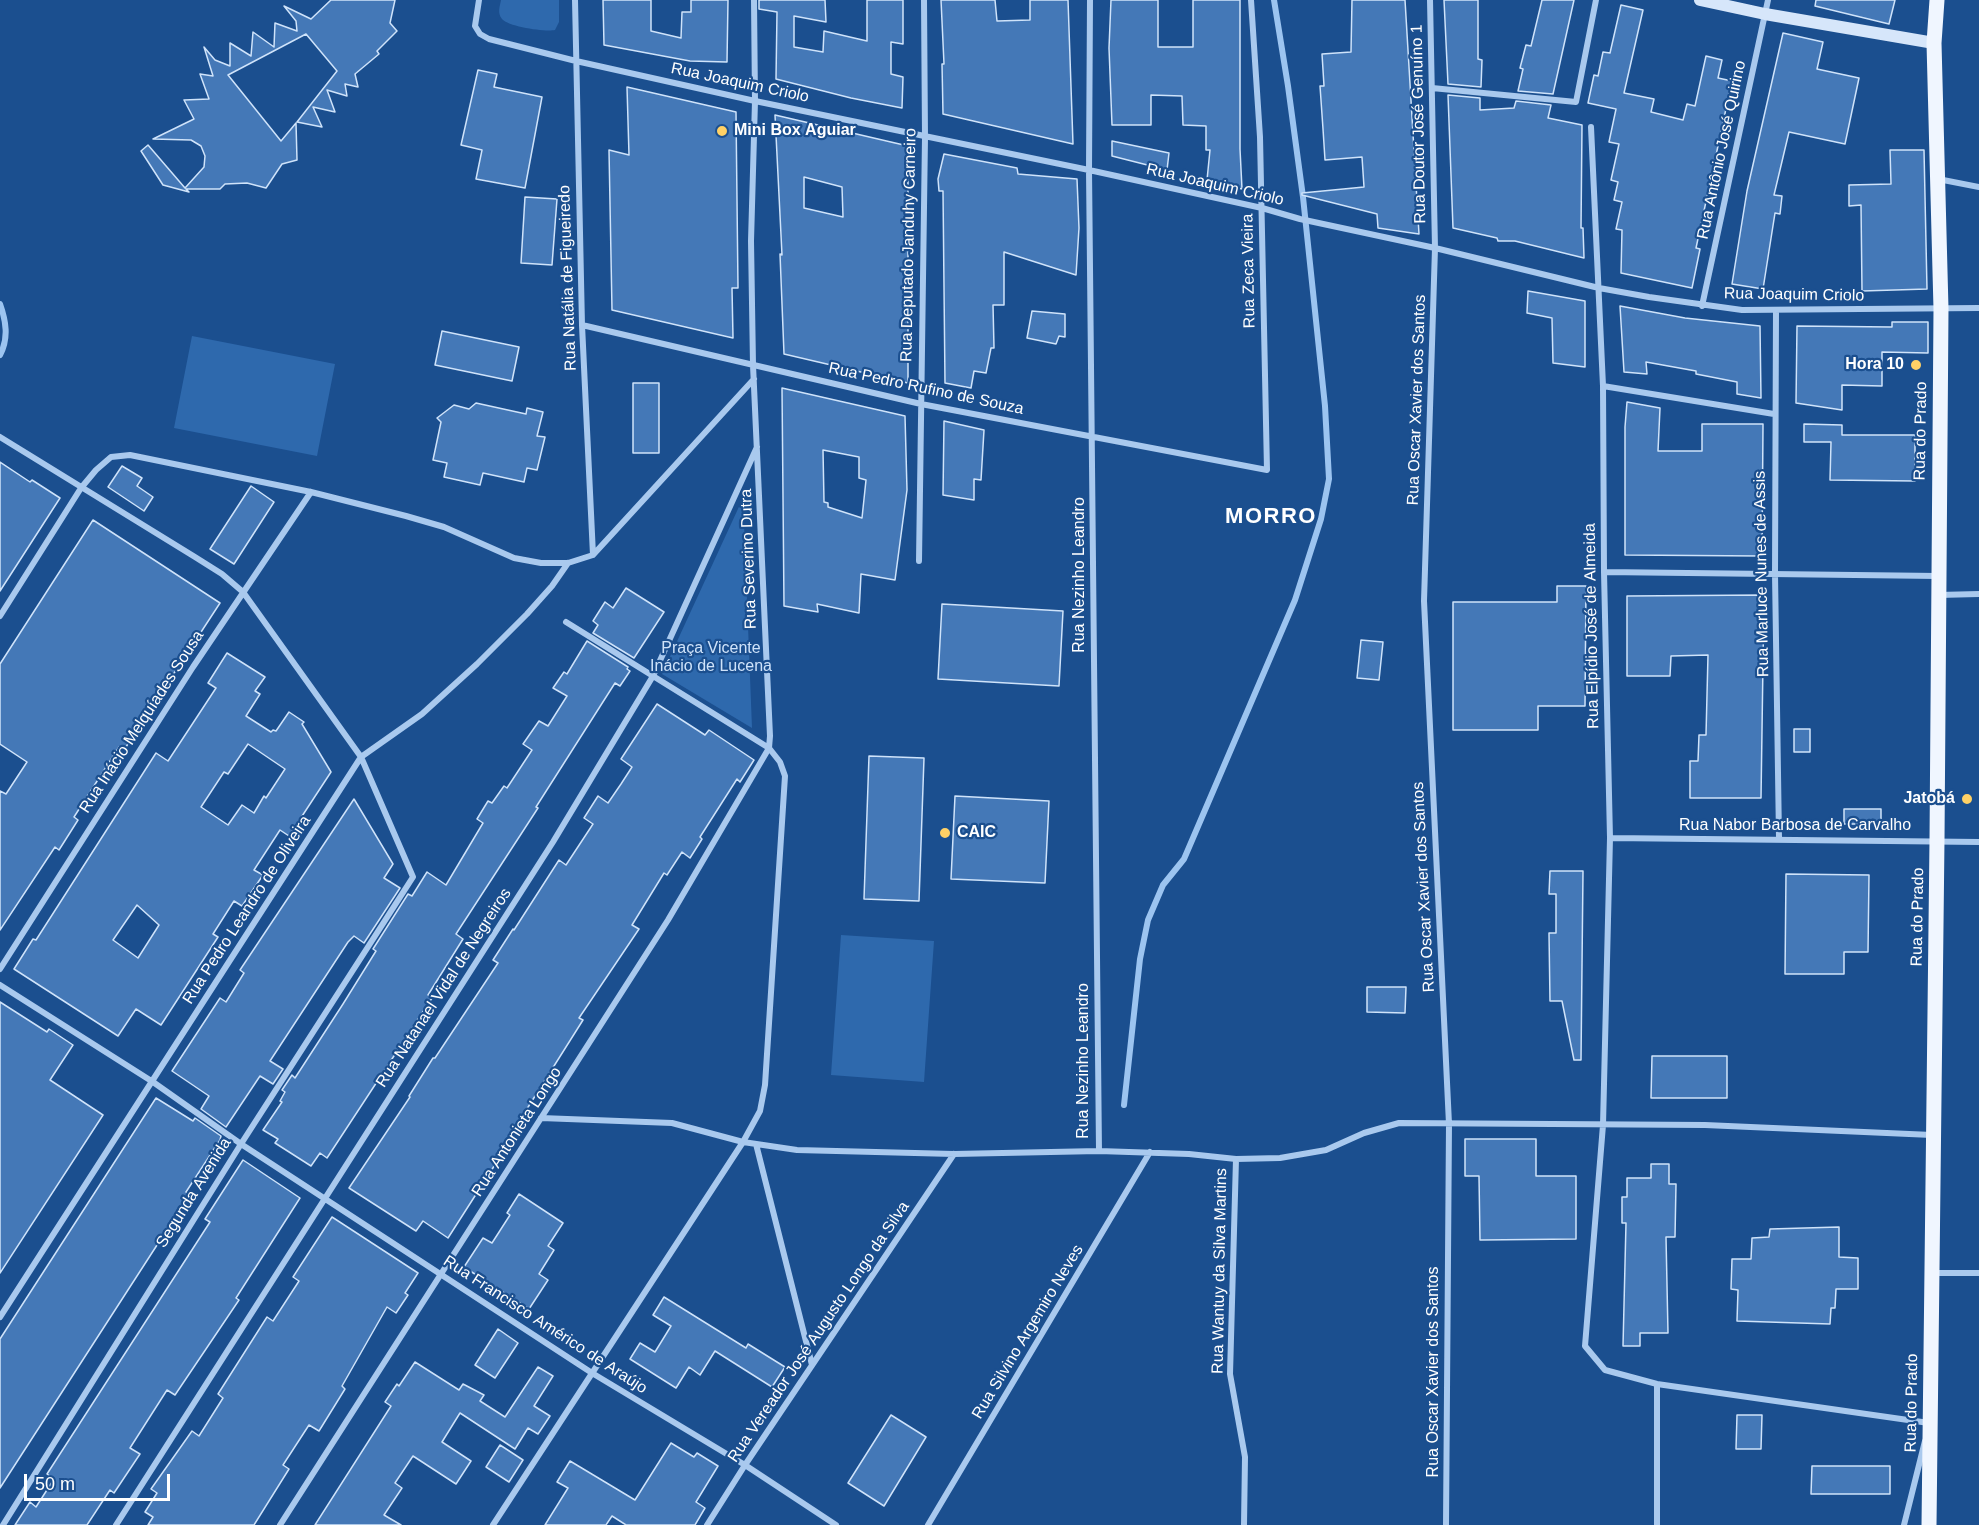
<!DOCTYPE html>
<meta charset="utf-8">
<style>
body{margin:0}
#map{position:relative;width:1979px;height:1525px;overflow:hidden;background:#1b4f8f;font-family:Helvetica,sans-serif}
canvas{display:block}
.scale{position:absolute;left:24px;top:1474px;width:146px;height:27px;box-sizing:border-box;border:3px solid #fff;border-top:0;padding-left:8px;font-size:18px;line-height:21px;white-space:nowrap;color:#fff;-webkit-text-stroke:4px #1b4f8f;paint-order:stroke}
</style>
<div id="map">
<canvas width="1979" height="1525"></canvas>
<div class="scale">50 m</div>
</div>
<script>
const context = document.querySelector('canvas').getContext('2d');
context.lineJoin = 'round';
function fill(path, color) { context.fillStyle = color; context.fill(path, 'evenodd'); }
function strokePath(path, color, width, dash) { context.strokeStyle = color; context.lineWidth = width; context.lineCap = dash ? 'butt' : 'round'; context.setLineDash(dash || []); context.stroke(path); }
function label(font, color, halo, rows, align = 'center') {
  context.font = font + ' Helvetica,sans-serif'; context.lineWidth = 4.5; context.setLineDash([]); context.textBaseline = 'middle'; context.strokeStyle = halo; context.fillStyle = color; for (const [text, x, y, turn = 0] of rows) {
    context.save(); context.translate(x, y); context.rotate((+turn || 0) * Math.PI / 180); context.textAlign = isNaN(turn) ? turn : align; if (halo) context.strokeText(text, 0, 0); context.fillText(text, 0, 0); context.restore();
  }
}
fill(new Path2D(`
 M501,0h58v22l-4,8c-10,2 -46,-3 -53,-11 -5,-6 -2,-13 -1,-19z
 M192,336l143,28 -18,92 -143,-28z
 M743,498l9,230 -90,-54z
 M841,935l93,6 -10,141 -93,-7z`), '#2e69ad');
strokePath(new Path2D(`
 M0,304c6,17 9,34 0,51
 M1124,1105l16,-146 8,-39 15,-35 21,-26 111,-259 26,-81 8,-40 -4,-73 -22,-209 -15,-111 -14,-86`), '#9cc4f0', 6);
const building = new Path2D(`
 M331,0h64l-5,23 7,8 -20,20 2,3 -24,20 3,13 -13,-3 2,12 -20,-6 8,22 -22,-5 9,20 -25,-5 40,-51 -31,-37 -78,41 53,66 15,-18 1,37 -15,4 -16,24 -19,-5 -22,1 -5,5h-34l3,3 -26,-7 -22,-34 7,-6 37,43 19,-21 1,-11 -4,-10 -10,-6 -38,-1 41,-20 -10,-19 25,-1 -9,-25 13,2 -9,-29 11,13 15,6v-23l21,13 2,-24 21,15 1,-24 22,8 -1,-10 -12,-15 27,13z
 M603,0h48v31l30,7 1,-26h9v-12h37l-1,62 -37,-1 -86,-16z
 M759,0h66l1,22 -32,-6v31l29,5 1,-21 43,10v-41h36v44l-12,-2v32l12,3 -1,31 -51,-10 -75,-19 1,-67 -18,-3z
 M941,0h54l2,21 33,-1v-20h38l5,144 -130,-30 -1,-50h2z
 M1111,0h47v47h35v-47h47v149l2,40 -35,-9 3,-30h-4v-24l-23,-1 -1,-29 -31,-1v30h-39l-3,-77z
 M1352,0h53l14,234 -41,-6 -1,-14 -75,-19v-2l62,-6 -2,-30 -37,3 -2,-31 -3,-43h4l-2,-32 29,-2z
 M1444,0h34v59l4,1 -1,27 -33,-3z
 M1542,0h32l-21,94 -35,-3 5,-22 -3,-1 6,-23 5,1z
 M1816,0h79l-6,24 -74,-18z
 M1621,5l22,5 -19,83 30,6 -3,13 32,8 4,-16 8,2 11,-50 16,4 -4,18 14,3 -36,167 4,1 -8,39 -71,-15 1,-43 -6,-1 6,-27 -8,-2 4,-18 -7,-2 8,-36 -10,-2 7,-33 -28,-6 6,-28 4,1 5,-24 7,1z
 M1783,33l40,9 -6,27 42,9 -14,66 -56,-12 -15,63 8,1 -2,18 -5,-1 -12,76 -31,-5 15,-93z
 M478,70l19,4 -3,13 48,10 -17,91 -49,-9 6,-29 -21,-5z
 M627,87l109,25 2,176h-6l1,50 -121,-28 -3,-160 20,5z
 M1448,95l32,3v12l34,-2 2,-7 35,4 -3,13 34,7 -1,103h2l1,30 -69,-17h-17l-1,-3 -44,-10z
 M775,115l133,31v237l-124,-29 -4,-100 2,1zM804,177l38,10 1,30 -39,-9z
 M1112,141l57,12 -2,17 -55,-14z
 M1890,150h34l3,139 -65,2 -1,-86 -12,1v-21l42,-1z
 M944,154l73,14 1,6 59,5 2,49 -3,47 -72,-23v53h-11l1,43h-3l-5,25 -12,-2 -3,17 -26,-5 -2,-192h-4l-1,-12z
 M525,197l32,2 -5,66 -31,-2z
 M1528,291l57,10v66l-32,-4 -1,-45 -25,-5z
 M1620,306l65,12 75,8 1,72 -24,-4v-12l-41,-8v-3l-50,-9 1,12 -23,-2z
 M1032,311l33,3v23l-6,-1 -3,8 -29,-6z
 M1892,322h36v31l-46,-1v34l-40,-1v25l-46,-7 1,-77 95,1z
 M442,331l77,16 -7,34 -77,-16z
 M633,383h26v70h-26z
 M782,388l123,28 2,74 -12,90 -34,-6 -2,39 -42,-9 1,8 -34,-6zM823,450l36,7v21l7,2 -4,38 -34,-11v-4l-4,-1z
 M1627,402l33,6 -2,43h44v-27h61l-1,132 -137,-1v-128z
 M476,403l50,11 1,-6 16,4 -6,24 8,1 -8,33 -10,-2 -3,14 -41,-9 -3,12 -36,-8 3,-14 -14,-3 8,-38 -4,-4 17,-13 15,4z
 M944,421l40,9 -3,50 -7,-1v21l-31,-5z
 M1804,424l38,1v10h73v46l-85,-1 1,-38h-27z
 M0,462l30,20 2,-2 28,18 -60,93z
 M122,466l20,12 -5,8 16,11 -9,14 -36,-24z
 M251,486l23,16 -40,62 -24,-15z
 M93,520l127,83 -96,147 -5,-3 -45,70 4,3 -19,30 -4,-3 -55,83v-139l6,3 21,-32 -27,-18v-80z
 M1557,586h29l-1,120h-47v24h-85v-128h104z
 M626,588l38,24 -30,46 -41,-25 5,-8 -5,-4 12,-19 8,6z
 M1764,595l-3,203h-71v-37h8l1,-26h7l2,-80 -37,1 -1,20h-43v-80z
 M942,604l121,7 -4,75 -121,-7z
 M1361,640l22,2 -4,38 -22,-2z
 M587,641l41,26 -1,2 3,2 -10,15 -5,-3 -79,124 2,1 -82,126 7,5 -35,56 4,3 -105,160 -7,-5 -9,13 -36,-23 3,-4 -15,-9 19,-28 -2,-1 5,-9 -3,-2 10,-15 3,3 48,-74 33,-53 -3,-2 35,-55 4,2 15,-24 19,13 37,-62 -6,-4 11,-18 4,2 12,-17 3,2 25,-38 -9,-6 16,-23 9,5 19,-30 -14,-8 11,-16 3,2z
 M227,653l38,24 -10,14 5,3 -14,22 25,16 2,-2 3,1 13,-19 15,10 -2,2 29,48 -42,64 -9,-6 -26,40 9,5 -21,31 -8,-5 -21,33 5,3 -57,88 -25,-16 -18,27 -104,-67 19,-30 3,1 120,-187 12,8 48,-73 -8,-5zM248,744l37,25 -19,29 -2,-2 -10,17 -12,-8 -14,20 -27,-18 23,-35 4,2zM137,905l22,20 -21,33 -25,-18z
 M657,704l48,31 4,-5 45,30 -14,22 -3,-3 -37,58 2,2 -12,19 -8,-6 -15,23 -3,-2 -32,52 7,4 -60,89 4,2 -87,138 2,2 -50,78 -25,-17 -7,10 -67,-43 61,-91 -1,-1 24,-38h2l63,-95 -5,-3 20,-31 1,1 45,-70 7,5 27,-41 -9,-6 14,-22 10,7 13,-19 11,-17 -11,-8z
 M1794,729h16v23h-16z
 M869,756l55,2 -5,143 -55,-2z
 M955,796l94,5 -4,82 -94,-4z
 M354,799l39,65 -9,14 16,10 -36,55 -10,-7 -6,6 -78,119 13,8 -10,15 -13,-8 -34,51 -25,-18 8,-13 -37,-25 48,-73 6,4 18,-29 -4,-3z
 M1844,809h37v15h-37z
 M1550,871h33l-2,189h-7l-12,-59h-12l-1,-68h7v-39h-7z
 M1786,874l83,1 -1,77h-24v22h-59z
 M1367,987h39l-1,26 -38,-1z
 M0,1002l47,30 2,-3 24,16 -23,35 53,35 -103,158z
 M1652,1056h75v42h-76z
 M156,1098l37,23 2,-3 26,18 -1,4 -34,52 4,2 -190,294v-149z
 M1465,1139h71v37h40v63l-96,1 -1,-64h-14z
 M243,1160l57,38 -64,100 3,2 -64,95 -8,-5 -37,58 10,6 -26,39 -4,-3 -23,35h-72l15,-23 6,5 18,-28 -7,-5 163,-252 -5,-3z
 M1651,1164h18v20h7l-1,53h-9l2,96h-28v13h-17l3,-123h-4v-26h5v-19h24z
 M519,1194l44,29 -15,23 6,4 -15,24 9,6 -19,29 -65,-42 19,-29 9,5 18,-28 -3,-2z
 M332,1217l86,56 -13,20 3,2 -12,18 -9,-6 -45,79 3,3 -26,42 -10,-6 -26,40 6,4 -35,56h-106l5,-8 -8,-5 12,-19 -6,-4 41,-58 7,5 24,-38 -5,-4 49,-77 6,4 26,-40 -6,-4z
 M1839,1227v30l19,1v31h-22l-1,19h-4l-1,16 -93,-3 1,-31 -7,-1 1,-30h19l1,-21 17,-1 1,-8z
 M664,1297l82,51 2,-4 37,23 -13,20 -57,-36 -15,24 -11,-8 -13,21 -46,-29 10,-16 15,9 16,-26 -18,-11z
 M498,1329l20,14 -23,35 -20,-13z
 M415,1362l44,28 4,-6 21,11 -4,6 25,16 33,-50 15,9 -19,30 16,10 -12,18 -10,-6 -13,21 -55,-36 -18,29 29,19 -15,23 -43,-28 -18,27 7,5 -18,27 17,10h-86l76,-119 -6,-4 12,-18 2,2z
 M891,1415l35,22 -42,69 -36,-23z
 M1737,1415h25l-1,34h-25z
 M671,1443l23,14 3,-4 21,13 -22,36 9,6 -10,17h-69l-14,-9 -6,9h-61l23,-37 -11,-6 13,-21 65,39z
 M500,1445l23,15 -14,22 -23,-15z
 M1812,1466h78v28h-79z`);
fill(building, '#4478b7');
strokePath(building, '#cfe3fa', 1.5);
strokePath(new Path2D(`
 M479,0l-4,26 5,8 9,5 87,22 179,40 334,69 173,38 38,11 135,29 164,40 50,9 93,13 237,-2
 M575,0l7,325 11,230
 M1090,0l-1,170 10,981
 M1430,0l5,248 -11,353 25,523 -3,401
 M1432,88l144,14 20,-102
 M1591,127l12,259 1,186 6,266 -7,287 -18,221 20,24 52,14 272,39
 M1938,179l41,8
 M1702,306l66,-306
 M1776,310l-1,264 4,264
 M582,325l339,79 346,66 -7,-333 -9,-137
 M1603,386l171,28
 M0,437l195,120 27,17 21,18 118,165 52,120 -172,267 -238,381
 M919,561l6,-424 -1,-137
 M1604,572l334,4
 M1938,595l41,-1
 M0,616l81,-128 15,-18 15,-13 19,-2 181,37 95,24 38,11 70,31 27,5h27l25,-8 161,-176
 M1610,838l369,4
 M0,969l193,-302 118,-175
 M0,985l153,97 88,62 351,229 153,92 91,60
 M541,1118l131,5 71,19 54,8 157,4 145,-3 90,3 47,5 44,-1 46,-8 38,-17 35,-10 306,2 227,10
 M756,1144l56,221
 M1236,1159l-6,215 15,83 -1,68
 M1932,1273h47
 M0,1317l361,-560 61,-43 55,-50 50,-50 25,-28 16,-23
 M1657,1384v141
 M116,1525l437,-683 100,-166 104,-229
 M280,1525l388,-605 101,-172 1,-12 -17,-371 -2,-124 4,-140 -1,-101
 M493,1525l250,-383 17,-31 5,-26 20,-309 -5,-14 -11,-14 -203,-126
 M707,1525l38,-60 209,-311
 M928,1525l222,-373
 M1904,1525l21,-84`), '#a9c9ee', 6);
strokePath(new Path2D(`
 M1700,0l65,14 169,29`), '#d6e6fa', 12);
strokePath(new Path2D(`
 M1929,1525l8,-685 4,-531 -7,-266 3,-43`), '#f0f6ff', 15);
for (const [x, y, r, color] of [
 [722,131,6,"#ffd166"],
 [1916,365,6,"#ffd166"],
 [1967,799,6,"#ffd166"],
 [945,833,6,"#ffd166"]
]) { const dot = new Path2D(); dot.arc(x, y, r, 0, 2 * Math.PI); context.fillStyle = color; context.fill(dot); strokePath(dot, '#1b4f8f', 2); }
label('16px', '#fff', '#1b4f8f', [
 ["Rua Joaquim Criolo",740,83,12],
 ["Rua Doutor José Genuíno 1",1419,124,-91],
 ["Rua Antônio José Quirino",1722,150,-78],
 ["Rua Joaquim Criolo",1215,185,13],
 ["Rua Deputado Janduhy Carneiro",909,245,-89],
 ["Rua Zeca Vieira",1249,271,-91],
 ["Rua Natália de Figueiredo",568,278,-92],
 ["Rua Joaquim Criolo",1794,295,1],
 ["Rua Pedro Rufino de Souza",926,389,12],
 ["Rua Oscar Xavier dos Santos",1417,400,-88],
 ["Rua do Prado",1921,431,-89],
 ["Rua Severino Dutra",749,559,-92],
 ["Rua Marluce Nunes de Assis",1762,574,-91],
 ["Rua Nezinho Leandro",1080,575,-90],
 ["Rua Elpídio José de Almeida",1592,626,-91],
 ["Rua Inácio Melquíades Sousa",142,722,-57],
 ["Rua Nabor Barbosa de Carvalho",1795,826],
 ["Rua Oscar Xavier dos Santos",1424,887,-93],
 ["Rua Pedro Leandro de Oliveira",247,910,-57],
 ["Rua do Prado",1918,917,-89],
 ["Rua Natanael Vidal de Negreiros",444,988,-57],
 ["Rua Nezinho Leandro",1084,1061,-90],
 ["Rua Antonieta Longo",517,1132,-57],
 ["Segunda Avenida",194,1193,-58],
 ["Rua Wantuy da Silva Martins",1220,1271,-89],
 ["Rua Francisco Américo de Araújo",545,1325,33],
 ["Rua Vereador José Augusto Longo da Silva",819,1332,-56],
 ["Rua Silvino Argemiro Neves",1028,1332,-59],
 ["Rua Oscar Xavier dos Santos",1434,1372,-90],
 ["Rua do Prado",1912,1403,-89]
]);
label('bold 16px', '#fff', '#1b4f8f', [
 ["Mini Box Aguiar",734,131],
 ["Hora 10",1904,365,"right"],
 ["Jatobá",1955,799,"right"],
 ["CAIC",957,833]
], 'left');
label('16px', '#cfe3fa', '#1b4f8f', [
 ["Praça Vicente",711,649],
 ["Inácio de Lucena",711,667]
]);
context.letterSpacing = '1.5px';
label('bold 22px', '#fff', '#1b4f8f', [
 ["MORRO",1271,517]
]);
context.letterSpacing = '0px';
</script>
